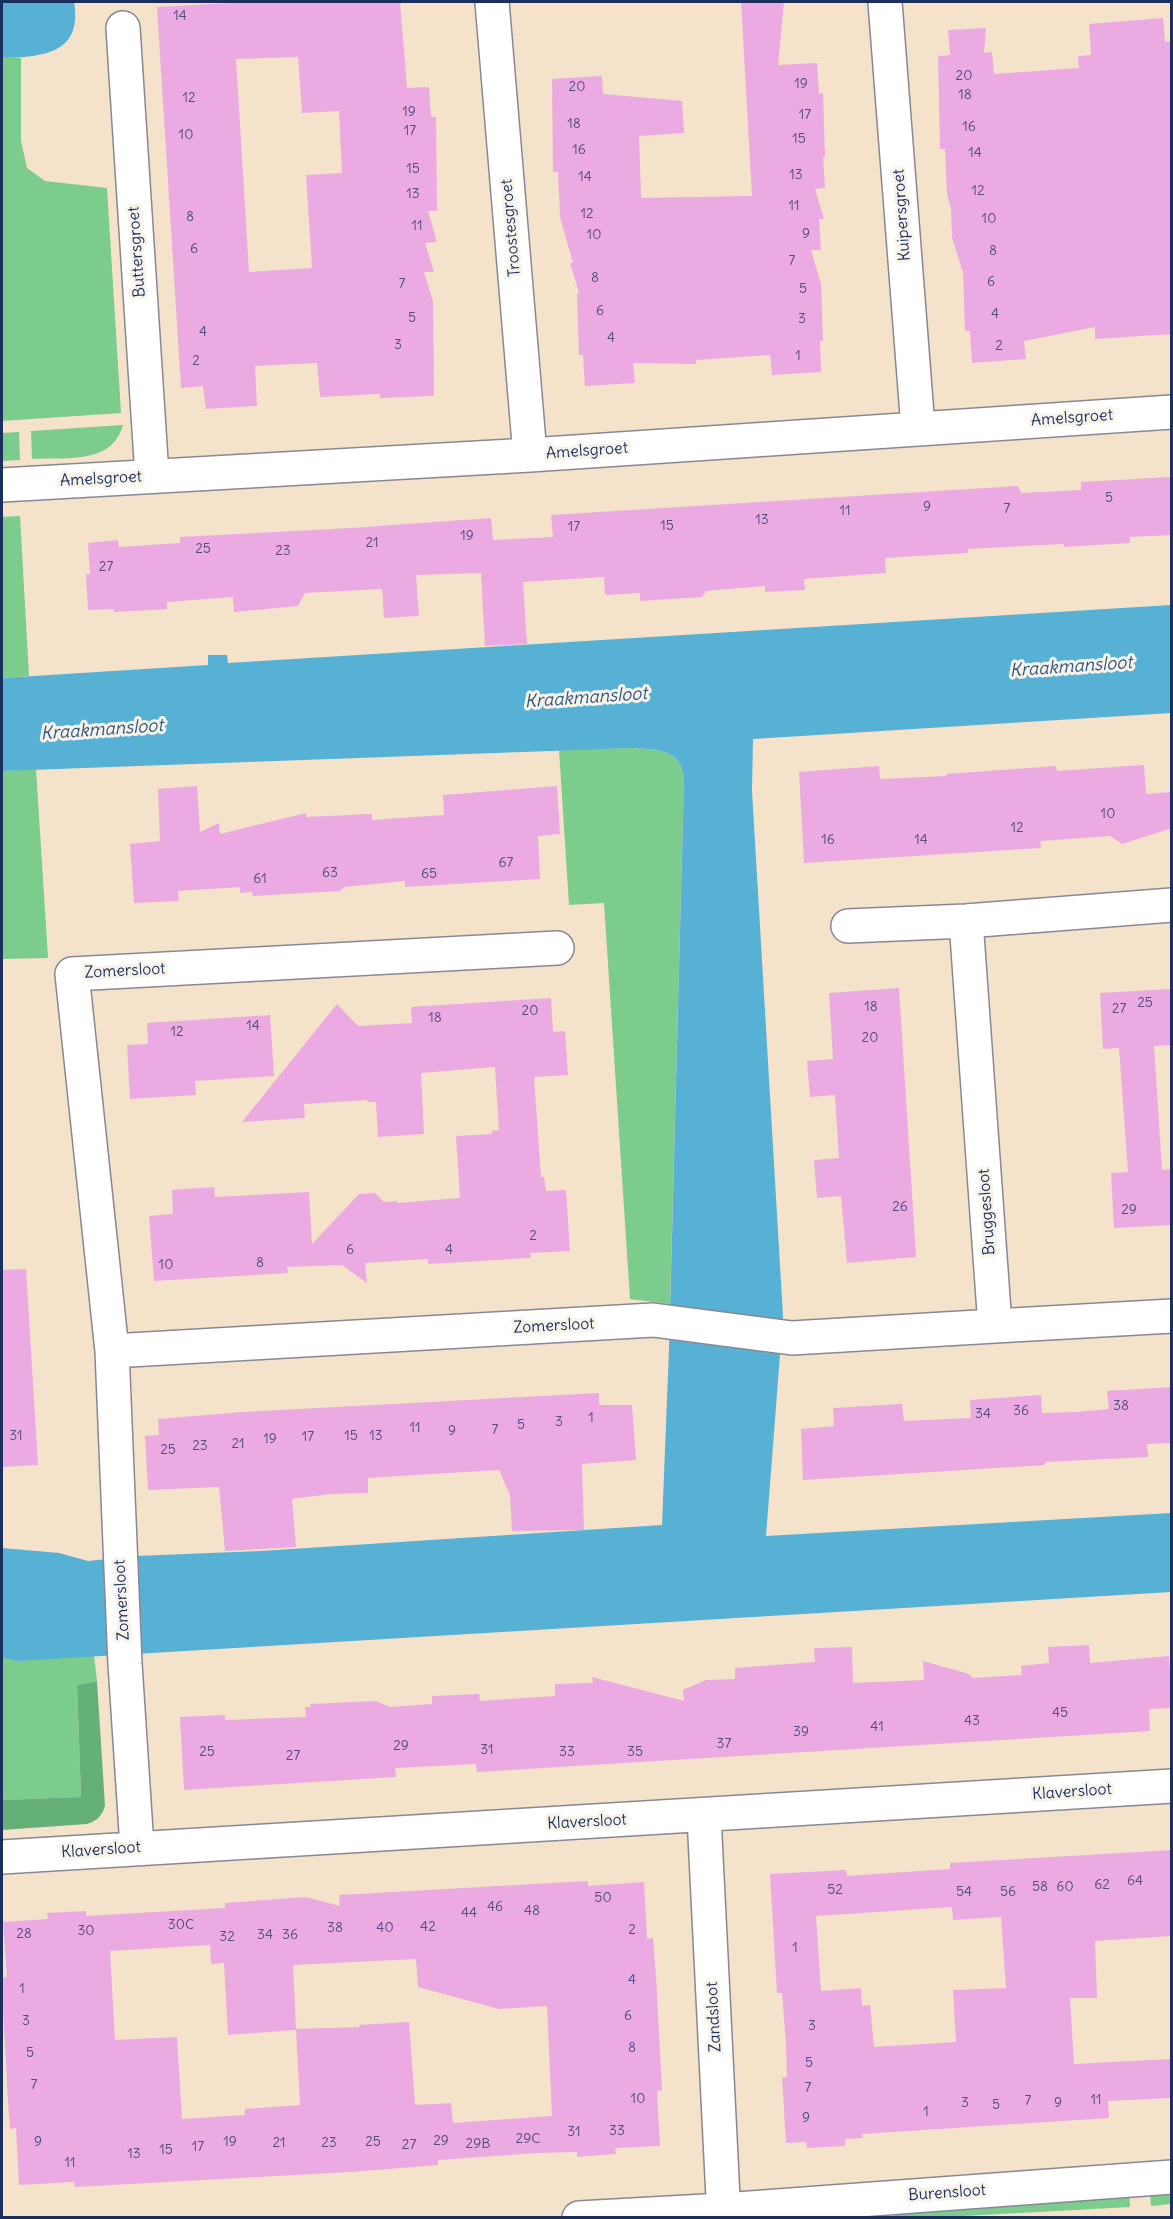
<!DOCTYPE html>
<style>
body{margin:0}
#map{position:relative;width:1173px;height:2219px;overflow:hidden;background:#f5e2ca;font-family:Delius,sans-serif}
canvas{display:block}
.frame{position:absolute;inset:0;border:3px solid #1b2f5e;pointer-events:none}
</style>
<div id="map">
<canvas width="1173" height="2219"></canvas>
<div class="frame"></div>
</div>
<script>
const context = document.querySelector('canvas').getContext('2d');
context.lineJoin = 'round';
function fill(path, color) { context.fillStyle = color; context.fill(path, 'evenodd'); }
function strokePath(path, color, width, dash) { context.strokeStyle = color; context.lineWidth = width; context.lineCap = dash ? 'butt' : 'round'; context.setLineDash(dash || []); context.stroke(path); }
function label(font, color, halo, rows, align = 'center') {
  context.font = font + ' Delius,sans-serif'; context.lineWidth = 6; context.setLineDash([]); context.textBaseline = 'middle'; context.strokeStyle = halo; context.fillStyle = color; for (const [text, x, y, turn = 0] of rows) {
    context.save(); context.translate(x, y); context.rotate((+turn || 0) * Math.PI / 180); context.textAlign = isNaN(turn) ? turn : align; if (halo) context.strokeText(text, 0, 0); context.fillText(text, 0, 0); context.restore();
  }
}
fill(new Path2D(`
 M2,58h19v83l6,27 18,13 62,7 14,225 -119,8z
 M123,425c-11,40 -57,32 -91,34l-1,-28z
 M19,432l1,28 -18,1v-28z
 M20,516l9,160 -27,2v-161z
 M632,748c15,1 40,0 48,16 2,4 3,10 4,14l-14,526 -40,-5 -26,-396 -35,2 -10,-155z
 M36,769l12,189 -46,1v-188z
 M94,1655l3,26 -20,4 4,112 -79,3v-142l16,3z
 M1171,2189v15l-20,2 -1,-15z
 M1129,2191l1,16 -185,10 -51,1 -1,-12z`), '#7bcc8d');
fill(new Path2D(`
 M97,1681l8,125c-3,10 -8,15 -18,18l-85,6v-30l79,-3 -4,-112z`), '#64b078');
fill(new Path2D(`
 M2,2h72c9,52 -32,55 -72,56z
 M1171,605v108l-418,26 -1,52 31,525 -17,220 405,-23v79l-1153,69 -16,-3v-110l57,5 29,8 48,-5 125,-5 401,-26 7,-176 15,-571c-1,-4 -2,-10 -4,-14 -8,-16 -33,-15 -48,-16l-630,23v-93l206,-13v-10h19l1,8z`), '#57b1d4');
fill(new Path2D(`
 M249,2h151l7,86 22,-1 2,30h5l1,94h-9l9,31 -12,1 9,29h-10l9,30 1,94 -54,2v-4l-60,3 -3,-34 -62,3 2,40 -51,3 -3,-23 -22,2 -24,-381zM298,57l4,56 37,-2 3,62 -36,2 6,93 -63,4 -13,-213z
 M741,2h43l-6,63 39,-2 2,31 4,-1 2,64h-2l2,31 -10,1 9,30h-5l2,31h-10l10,34 2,57h-3l1,31 -49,3 -2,-20 -74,5v4l-63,-1 2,20 -50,3 -2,-31h-4l-2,-61 2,-1 -9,-30h3l-13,-46 -2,-45h-5l-1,-93 50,-3 1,18 79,7 2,32 -45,3 2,62 111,-2z
 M1163,18l2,24 7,-1v293l-77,5v-12l-71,14 2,18 -54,4 -2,-32h-5l-2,-61h-1l-10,-33 -1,-28 -4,-15 -2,-45h-5l-2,-93 12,-1 -2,-25 38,-2 -2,25 8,-1 2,22 85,-6 -1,-12 13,-1 -2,-31z
 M1172,477v58l-42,2v6l-66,4v-3l-96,5v4l-83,5 1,15 -82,6 1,11 -40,2v-6l-59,5 -4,6 -62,4v-8l-35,2 -1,-18 -81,5 4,62 -42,2 -4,-73 -65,2 3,41 -35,2 -2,-29 -77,4 -7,13 -64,6 -1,-15 -66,5v7l-53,3v-3l-26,1 -2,-36h4l-2,-31 30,-3 1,7 61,-4v-6l171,-9 140,-10 2,22 60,-3 -2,-22 467,-29 3,7 60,-3v-8z
 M1144,765l2,29 26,-2v36l-50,16 -12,-8 -70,5 1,7 -237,15 -5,-91 80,-6 1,13 67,-3 -1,-2 110,-8 1,5z
 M197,786l3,46 19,-9 1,11 86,-21v4l66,-3v6l72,-5 -1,-20 114,-9 3,48 -22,2 2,43 -135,8v-6l-61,6 -4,4 -87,5 -1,-4 -12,1v-6l-62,4 1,10 -45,2 -4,-59 30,-3 -2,-52z
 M899,988l17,269 -69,6 -6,-67 -24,2 -3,-38 25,-2 -4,-63 -25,2 -3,-36 26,-2 -4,-66z
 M1172,989v56l-18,1 8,124 10,-1v56l-58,3 -3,-55 17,-1 -9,-124 -16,1 -3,-56z
 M551,998l2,34 12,-1 3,44 -34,2 7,100h3l2,14 20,-1 4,61 -40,2 1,5 -103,6v-5l-63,4 2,20 -25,-18 -55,2 1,6 -134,8 -5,-65 24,-2 -1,-24 42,-3 1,10 94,-5 3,52 47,-50 16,-1 9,9 13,-1v2l63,-5 -4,-62 36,-2v-3l7,-1 -4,-63 -74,6 3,61 -46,3 -2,-35h-9v-2l-63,4 1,14 -63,4 95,-118 21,22 54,-3 -1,-16z
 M270,1015l4,61 -79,5 1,14 -66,4 -3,-54 21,-1 -1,-21z
 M26,1269l12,196 -36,2v-197z
 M1172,1387v56l-25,1 1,13 -103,5v3l-242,15 -2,-51 33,-3 -1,-18 69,-4 2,17 67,-3 -1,-18 71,-5 1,18 33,-1 34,-3 -2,-18z
 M599,1393v12h33l4,55 -54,4 2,66 -72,1 -2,-36 -11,-25 -131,8v15l-38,1 -38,5 4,48 -71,4 -6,-64 -71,3 -3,-54 14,-1 -1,-16 85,-7z
 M1089,1645l1,18 79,-7 3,52 -23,1 1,22 -673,41 -1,-8 -81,4 1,9 -212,13 -4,-73 45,-2v5l81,-3 -1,-10h6l-1,-3 66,-3 14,6 42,-3v-8l47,-2 1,7 75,-5v-12l38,-1 -1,-6 92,24 -1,-11 23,-10 29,-1v-11l80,-6 -1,-14 38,-1 1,36 71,-3 -1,-19 46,13 4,4 49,-3 -1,-9 28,-3 -1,-16z
 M1172,1850v86l-77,5 2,57h-27l4,66 98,-5v39l-64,3 1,17 -247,16 1,4 -18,1v7l-38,2 -1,-6 -20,1 -4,-66h5l-1,-33 -4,-51h-5l-7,-119 76,-4 1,6 103,-7v-6zM952,1907l1,13 48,-3 5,71 -53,2 3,52 -82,5 -4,-42 -8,1 -1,-18 -40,3 -5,-75z
 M588,1881v5l56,-4 3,57 6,-1 3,38 6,114 -5,1 3,55 -45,2 1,6 -39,3v-5l-39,1 -100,7v5l-87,7 -276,15 -1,-5 -55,3 -3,-57 -6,1 -2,-28 -6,-111v-12l5,-1 -4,-55 45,-3 -1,-6 39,-2v5l104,-6 35,-2v-5l81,-6 34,9 -1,-11zM210,1945l1,19 13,-1 4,72 68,-5 4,75 -55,4v6l-63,4 -5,-82 -62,3 -5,-89zM416,1959l2,28 81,22 48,-3 5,110 -99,7 -2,-20 -36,2 -6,-83 -50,3 1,2 -64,2 -3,-64z`), '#ebaae1');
const minor = new Path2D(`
 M492,2l38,453
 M885,2l33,426
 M123,28l29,448
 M2,485l528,-30 642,-43
 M966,921l29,405 177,-10
 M848,926l118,-5 206,-16
 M112,1351l541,-31 139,18 203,-12
 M704,1816l20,402
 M137,1847l-12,-183 -13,-313 -40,-377 485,-26
 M2,1857l1170,-71
 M579,2218l144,-8 449,-33`);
strokePath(minor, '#888894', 36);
strokePath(minor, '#fff', 33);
label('14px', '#4f4e7f', null, [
 ["14",180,16],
 ["20",964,76],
 ["19",801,84],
 ["20",577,87],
 ["18",965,95],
 ["12",189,98],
 ["19",409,112],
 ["17",805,115],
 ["18",574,124],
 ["16",969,127],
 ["17",410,131],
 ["10",186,135],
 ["15",799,139],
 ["16",579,150],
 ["14",975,153],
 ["15",413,169],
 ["13",796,175],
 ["14",585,177],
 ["12",978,191],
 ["13",413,194],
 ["11",794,206],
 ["12",587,214],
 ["8",190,217],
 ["10",989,219],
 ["11",417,226],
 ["9",806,234],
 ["10",594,235],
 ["6",194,249],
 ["8",993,251],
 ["7",792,261],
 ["8",595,278],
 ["6",991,282],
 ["7",402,284],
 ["5",803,289],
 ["6",600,311],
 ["4",995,314],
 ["5",412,318],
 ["3",802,319],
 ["4",203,332],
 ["4",611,338],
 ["3",398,345],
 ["2",999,346],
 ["1",798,356],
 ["2",196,361],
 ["5",1109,498],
 ["9",927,507],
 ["7",1007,509],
 ["11",845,511],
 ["13",762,520],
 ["15",667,526],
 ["17",574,527],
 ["19",467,536],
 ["21",372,543],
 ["25",203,549],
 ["23",283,551],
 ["27",106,567],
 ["10",1108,814],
 ["12",1017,828],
 ["16",828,840],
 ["14",921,840],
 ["67",506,863],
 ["63",330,873],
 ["65",429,874],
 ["61",260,879],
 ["25",1145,1003],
 ["18",871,1007],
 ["27",1119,1009],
 ["20",530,1011],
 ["18",435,1018],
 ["14",253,1026],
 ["12",177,1032],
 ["20",870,1038],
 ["26",900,1207],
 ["29",1129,1210],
 ["2",533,1236],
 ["6",350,1250],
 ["4",449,1250],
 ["8",260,1263],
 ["10",166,1265],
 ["38",1121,1406],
 ["36",1021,1411],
 ["34",983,1414],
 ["1",591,1418],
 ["3",559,1422],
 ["5",521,1425],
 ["11",415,1428],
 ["7",495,1430],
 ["9",452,1431],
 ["31",16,1436],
 ["15",351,1436],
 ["13",376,1436],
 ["17",308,1437],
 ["19",270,1439],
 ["21",238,1444],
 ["23",200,1446],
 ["25",168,1450],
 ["45",1060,1713],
 ["43",972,1721],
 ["41",877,1727],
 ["39",801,1732],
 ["37",724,1744],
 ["29",401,1746],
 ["31",487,1750],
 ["25",207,1752],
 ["33",567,1752],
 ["35",635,1752],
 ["27",293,1756],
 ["64",1135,1881],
 ["62",1102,1885],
 ["58",1040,1887],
 ["60",1065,1887],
 ["52",835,1890],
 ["54",964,1892],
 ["56",1008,1892],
 ["50",603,1898],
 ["46",495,1907],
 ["48",532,1911],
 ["44",469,1913],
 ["30C",181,1925],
 ["42",428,1927],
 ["38",335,1928],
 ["40",385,1928],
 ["2",632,1930],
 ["30",86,1931],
 ["28",24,1934],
 ["34",265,1935],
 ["36",290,1935],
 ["32",227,1937],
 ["1",795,1948],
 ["4",632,1980],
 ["1",22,1989],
 ["6",628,2016],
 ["3",26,2021],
 ["3",812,2026],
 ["8",632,2048],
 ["5",30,2053],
 ["5",809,2063],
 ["7",34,2085],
 ["7",808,2088],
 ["10",638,2099],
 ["11",1096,2100],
 ["7",1028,2101],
 ["3",965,2103],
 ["9",1058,2103],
 ["5",996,2105],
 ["1",926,2112],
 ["9",806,2118],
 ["33",617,2131],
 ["31",574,2132],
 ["29C",528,2139],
 ["29",441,2141],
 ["9",38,2142],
 ["19",230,2142],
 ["25",373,2142],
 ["21",279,2143],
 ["23",329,2143],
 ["29B",478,2144],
 ["27",409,2145],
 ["17",198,2147],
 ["15",166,2150],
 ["13",134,2154],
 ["11",70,2163]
]);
label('16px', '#1b2f5e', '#f7f3e8', [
 ["Kuipersgroet",902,215,-94],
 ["Troostesgroet",511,228,-95],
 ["Buttersgroet",137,252,-94],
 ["Amelsgroet",1072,418,-4],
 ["Amelsgroet",587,451,-4],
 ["Amelsgroet",101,479,-3],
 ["Zomersloot",125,971,-3],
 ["Bruggesloot",987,1212,-94],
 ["Zomersloot",554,1326,-3],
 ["Zomersloot",122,1600,-93],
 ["Klaversloot",1072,1792,-4],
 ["Klaversloot",587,1822,-3],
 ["Klaversloot",101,1850,-4],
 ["Zandsloot",714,2017,-93],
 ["Burensloot",947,2193,-4]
]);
label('italic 18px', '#2d5681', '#f7f3e8', [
 ["Kraakmansloot",1071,667,-4],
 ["Kraakmansloot",586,698,-4],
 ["Kraakmansloot",102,730,-4]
]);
</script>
